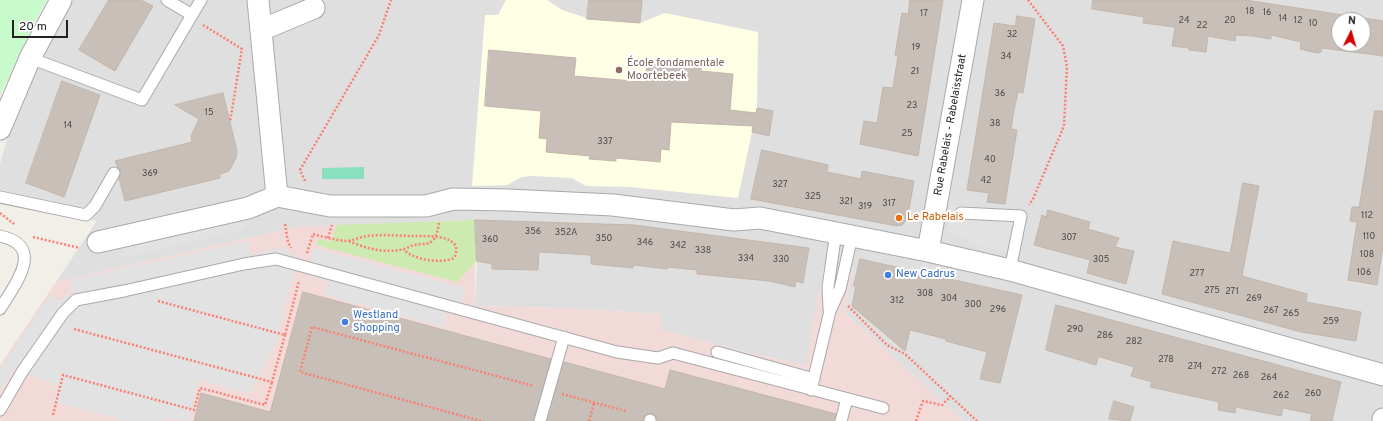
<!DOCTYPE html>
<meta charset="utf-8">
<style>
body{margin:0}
#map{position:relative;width:1383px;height:421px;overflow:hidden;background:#f2efe9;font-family:Overpass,sans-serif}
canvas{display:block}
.north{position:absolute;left:1331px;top:12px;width:40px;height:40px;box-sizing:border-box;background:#fff;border:1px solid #a7a7a7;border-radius:50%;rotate:5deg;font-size:11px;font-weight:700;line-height:16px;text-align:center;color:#222}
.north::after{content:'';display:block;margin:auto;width:14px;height:18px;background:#d40000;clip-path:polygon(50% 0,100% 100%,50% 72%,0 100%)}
.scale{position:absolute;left:12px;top:20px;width:56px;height:18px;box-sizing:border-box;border:2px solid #222;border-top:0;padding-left:5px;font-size:12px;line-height:14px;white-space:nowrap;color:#222;-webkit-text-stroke:3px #fff;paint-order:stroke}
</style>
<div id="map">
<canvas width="1383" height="421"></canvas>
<div class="north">N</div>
<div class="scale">20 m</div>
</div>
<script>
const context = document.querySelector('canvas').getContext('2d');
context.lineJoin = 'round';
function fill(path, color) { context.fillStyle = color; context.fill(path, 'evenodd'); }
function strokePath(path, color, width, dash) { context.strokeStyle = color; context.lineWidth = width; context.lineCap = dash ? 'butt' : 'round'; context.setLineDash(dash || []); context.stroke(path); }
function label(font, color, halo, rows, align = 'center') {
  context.font = font + ' Overpass,sans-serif'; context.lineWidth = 4; context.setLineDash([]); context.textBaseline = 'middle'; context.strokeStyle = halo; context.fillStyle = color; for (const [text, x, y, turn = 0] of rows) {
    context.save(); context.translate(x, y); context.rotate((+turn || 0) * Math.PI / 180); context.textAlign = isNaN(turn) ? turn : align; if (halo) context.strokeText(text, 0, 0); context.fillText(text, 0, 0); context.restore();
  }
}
fill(new Path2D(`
 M73,0h1310v421h-420l-118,-108 7,-41 -28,-5 -18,98 -62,-13 -85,-23 2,-15 -97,-6 -89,-2 2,-45 -2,-41 -178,7 -241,55 41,-61 -97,-23v-34l7,-24 31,-75zM1339,20h24v24h-24z`), '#e0dfdf');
fill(new Path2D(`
 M475,220v86l89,2 97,6 -2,15 85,23 61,13 19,-98 28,5 -7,41 118,108h-963v-56l56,-83 241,-55z`), '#f2dad9');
fill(new Path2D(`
 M506,0h41l15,10 25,8 2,-18h53l-2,23 25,-10 93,19 -1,76 -19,90 -108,-11 -44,-1 -14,-8 -41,-2 -9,1 -15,8 -35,1 13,-171h13z`), '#ffffe5');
fill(new Path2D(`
 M475,220l2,41 -20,21 -141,-37 2,-6 13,2 6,-16z`), '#cdebb0');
fill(new Path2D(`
 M0,0h47l-11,19 -36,76z`), '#c8facc');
fill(new Path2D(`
 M364,167v12h-42v-11z`), '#88e0be');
fill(new Path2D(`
 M951,204l55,5 21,7 -9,39 -36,-8 -34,-16z
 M249,217l-4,12 -110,26 -16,2 5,-13z
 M249,241l2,13 34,-7 5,7 8,3 -24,89 -24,48 -51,-14 -11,41 -23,-3 -1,3h-38l-72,-19 4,-18 -18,-4 -23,-14 -15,23 -2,-2v-18l50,-75 10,7 4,-4 8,-4 -2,-13z
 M314,248l151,40 -8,28 -11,-3 -4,14 -117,-32 4,-14 -22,-6z`), '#e2e2e2');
const building = new Path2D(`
 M109,0h32l12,6 -38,65 -36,-21z
 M589,0h53l-2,23 -53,-4z
 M910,0h33l-25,156 -58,-12 4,-23 13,2 6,-36 9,1 1,-1 5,-31 -3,-1 7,-42 6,1z
 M1093,0h152l138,21v35l-61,-8 -1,4 -4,1 -17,-4 1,-7 -30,-7v4l-18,-3 -17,-1 -1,6 -27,-5 -2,16 -17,-2v-2l-17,-2 3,-19 -32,-4 1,-6 -52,-8zM1339,20h24v24h-24z
 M1017,16l18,3 -12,74 -5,-1 -4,18 -3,19 6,1 -12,74 -18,-2 2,-9 -22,-3 27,-167 21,3z
 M489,50l87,8 -2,18 71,6 2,-18 54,4v3l32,3 -3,36 26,3 1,-5 16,3 -4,25 -17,-4 1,-6 -82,-4 -2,28 -8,-1 -1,13 -44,-4v3l-27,-2 1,-3 -44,-4 1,-13 -8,-1 2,-27 -56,-5z
 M62,81l38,14 -36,102 -38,-14z
 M223,93l14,58 -1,7 -7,13 -9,3v4l-95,23 -6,-23 2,-5 -6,-12 77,-19 -1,-6 8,-17 -24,-14z
 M1375,111h8v135l-6,39 -29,-5 9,-58 -7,-1 2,-14h7z
 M762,150l66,15 -1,7 34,7 1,-8 52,10 -7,39 -5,5 -5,1 -146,-27z
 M1243,183l16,3 -17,90 65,18 -1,8 55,10 -5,29 -55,-9 -139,-38 11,-53 57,12z
 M1048,210l42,12 -2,7 31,9 -4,9 19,4 -8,33 -39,-11 3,-13 -56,-15 8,-30 4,2z
 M475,220l159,5 175,23 -6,35 -7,-2 -1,6 -26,-6 -72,-7v-4l-30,-3v2l-34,-4v3l-42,-4v-9l-52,-3 -1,18 -46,-1v-5l-15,-3z
 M860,259l162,36 -22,88 -20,-4 7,-27 -41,-11v-2l-36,-9 -5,21 -53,-45 4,-20h-2z
 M303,292l248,67 -18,62h-339l7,-28 69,19z
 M1056,305l285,77 -9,39h-22l2,-7 -29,-6 -2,8 -45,-9 -1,6 -17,-3 1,-8 -69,-15 2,-5 -21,-6 3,-9 -34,-10h-2l-2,8 -50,-15z
 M564,362l101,27 5,-19 166,44 -2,7h-177l-1,-5 -6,-3 -6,3 -1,5h-96z
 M1114,401l20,6 -4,14 -21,-2z`);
fill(building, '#c7bfb8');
strokePath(building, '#c4b6ab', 1);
const lane = new Path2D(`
 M167,0l25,15 9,-15
 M30,58l112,42 50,-85
 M0,197l86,18 9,-9 19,-33
 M961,213l60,3 -11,54
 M0,236c47,10 14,50 0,73
 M829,309l-1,-22 8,-55
 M717,352l97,27
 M811,390l19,-79 10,-22 12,-53
 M0,410l22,-38 41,-59 13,-13 48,-9 120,-27 32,-5 341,93 41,6 15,-5 210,55
 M540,421l24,-84
 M650,421v-1
 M841,421l6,-22`);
const street = new Path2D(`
 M258,0l19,196
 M261,30l53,-22
 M0,129l30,-71 31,-58
 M98,242l150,-34 29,-12 53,10h96l27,-7 55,1 105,5 121,15 26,-2 168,33 82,19 373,105
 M928,251l45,-251
 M1383,421v-2`);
strokePath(lane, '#a9a9a9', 13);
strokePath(street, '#a9a9a9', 23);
strokePath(new Path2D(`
 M1028,0l35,46 4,21 -3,59 -31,73 -4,6
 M203,25l39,24 -12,73
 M305,181l-5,-11 79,-135 12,-35
 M0,213l14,11
 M285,224l3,18 3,6
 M33,237l47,11
 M328,238l4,-13
 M349,241c15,7 37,13 55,8 4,-1 7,-4 11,-4 6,-2 13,1 18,-5 4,-4 5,-11 6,-17
 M307,253l6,-19c11,3 22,6 33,7 7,0 14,-4 21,-5 17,-2 33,0 49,0 13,0 50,-1 38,22 -11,6 -43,2 -50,-9
 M158,301l127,34 14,-54
 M848,306l39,39 18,9 72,67
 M74,329l198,53 13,-47
 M562,394l64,17
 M53,415l10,-40 131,35 6,-22 65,17 7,-23
 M481,421l-181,-49 12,-45 222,59
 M589,421l5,-18
 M916,421l7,-20 19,4 9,-9`), '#fa8072', 2.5, [2, 2]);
strokePath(lane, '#fff', 11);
strokePath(street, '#fff', 21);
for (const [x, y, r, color] of [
 [619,70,4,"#8d6e63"],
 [899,218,4,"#e8710a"],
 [888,275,4,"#3f7fe0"],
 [345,322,4,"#3f7fe0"]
]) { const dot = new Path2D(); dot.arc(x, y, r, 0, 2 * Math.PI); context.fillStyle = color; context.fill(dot); strokePath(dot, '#fff', 1.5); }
label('9px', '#4b4948', null, [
 ["18",1250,12],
 ["16",1267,13],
 ["17",924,14],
 ["14",1283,19],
 ["24",1184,21],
 ["20",1230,21],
 ["12",1298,21],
 ["10",1313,24],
 ["22",1202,26],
 ["32",1012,35],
 ["19",916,48],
 ["34",1006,57],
 ["21",915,72],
 ["36",1000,94],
 ["23",912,106],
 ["15",209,113],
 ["38",995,124],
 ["14",68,126],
 ["25",907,134],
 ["337",605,142],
 ["40",990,160],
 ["369",150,174],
 ["42",986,181],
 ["327",780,185],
 ["325",813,197],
 ["321",846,202],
 ["317",889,204],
 ["319",865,207],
 ["112",1367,216],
 ["356",533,232],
 ["352A",566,233],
 ["110",1369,237],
 ["307",1069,238],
 ["350",604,239],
 ["360",490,240],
 ["346",645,243],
 ["342",678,246],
 ["338",703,251],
 ["108",1367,255],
 ["334",746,259],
 ["330",781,260],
 ["305",1101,260],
 ["106",1364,273],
 ["277",1197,274],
 ["275",1212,291],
 ["271",1232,292],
 ["308",925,294],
 ["304",949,299],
 ["269",1254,299],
 ["312",897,301],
 ["300",973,305],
 ["296",998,310],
 ["267",1271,311],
 ["265",1291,314],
 ["259",1331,322],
 ["290",1075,330],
 ["286",1105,336],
 ["282",1134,342],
 ["278",1166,360],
 ["274",1195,367],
 ["272",1219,372],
 ["268",1241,376],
 ["264",1269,378],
 ["260",1313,394],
 ["262",1281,396]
]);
label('11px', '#785e54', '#fff', [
 ["École fondamentale",627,64],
 ["Moortebeek",627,77]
], 'left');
label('11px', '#222', '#fff', [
 ["Rue Rabelais - Rabelaisstraat",951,125,-80]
]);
label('11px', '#c56008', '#fff', [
 ["Le Rabelais",907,218]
], 'left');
label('11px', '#366cbe', '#fff', [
 ["New Cadrus",896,275],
 ["Westland",353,316],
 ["Shopping",353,329]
], 'left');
</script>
